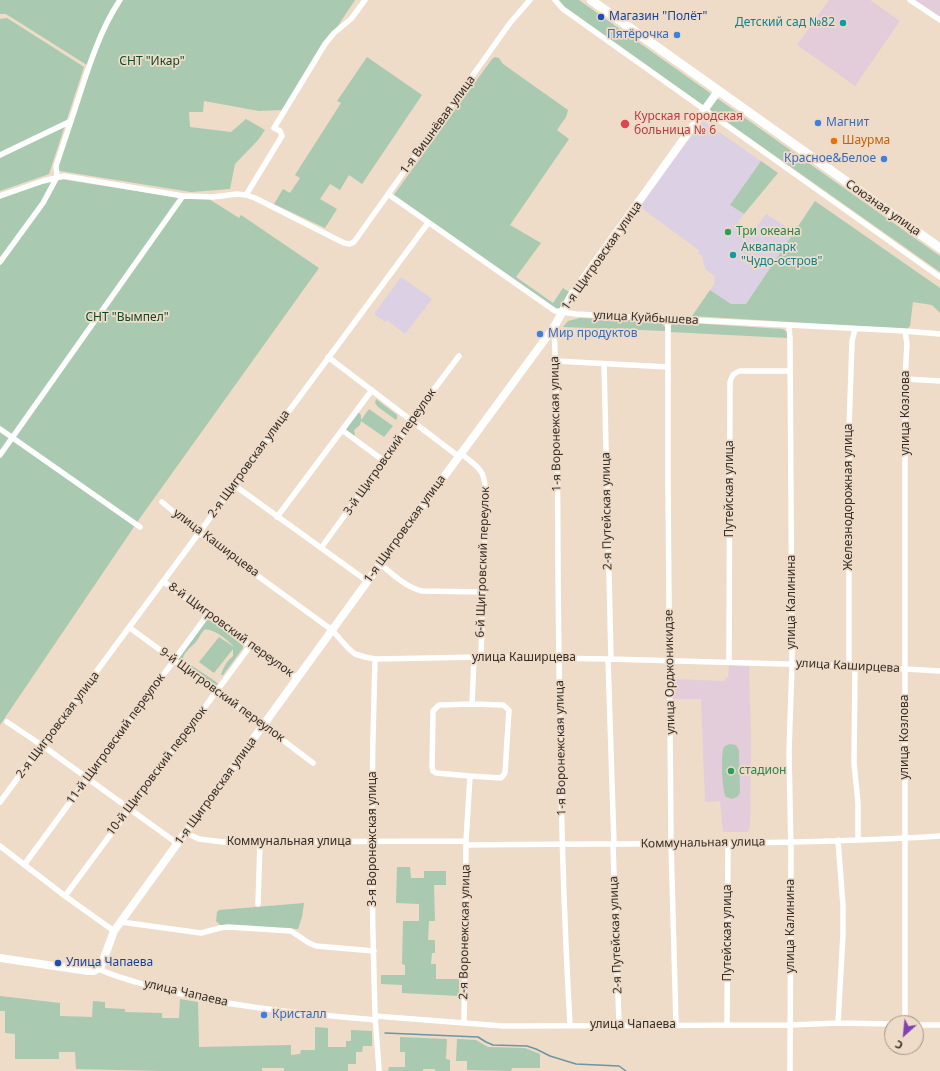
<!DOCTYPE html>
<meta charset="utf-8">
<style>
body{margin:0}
#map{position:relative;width:940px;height:1071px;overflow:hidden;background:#eedbc8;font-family:"Noto Sans",sans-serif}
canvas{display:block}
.north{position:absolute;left:884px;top:1015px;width:40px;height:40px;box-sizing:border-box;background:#eedbc8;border:1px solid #a49688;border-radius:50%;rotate:207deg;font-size:11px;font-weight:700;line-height:16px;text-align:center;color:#362f28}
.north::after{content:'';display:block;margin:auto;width:14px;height:18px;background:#7f41b6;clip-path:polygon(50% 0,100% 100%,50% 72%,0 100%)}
</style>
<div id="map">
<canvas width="940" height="1071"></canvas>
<div class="north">С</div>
</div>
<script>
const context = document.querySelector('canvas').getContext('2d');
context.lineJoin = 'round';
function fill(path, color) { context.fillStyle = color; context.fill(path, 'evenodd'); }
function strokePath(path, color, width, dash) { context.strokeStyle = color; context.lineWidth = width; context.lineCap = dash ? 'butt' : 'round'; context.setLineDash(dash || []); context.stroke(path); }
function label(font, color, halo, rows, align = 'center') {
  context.font = font + ' "Noto Sans",sans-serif'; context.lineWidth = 3.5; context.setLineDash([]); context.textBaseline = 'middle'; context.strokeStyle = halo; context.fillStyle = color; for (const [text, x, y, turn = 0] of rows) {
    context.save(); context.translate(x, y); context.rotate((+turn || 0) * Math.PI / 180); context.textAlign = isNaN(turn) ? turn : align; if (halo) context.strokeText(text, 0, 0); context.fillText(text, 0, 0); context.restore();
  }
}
fill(new Path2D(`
 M703,121l58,40 -31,44 14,9 -6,8 15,10 13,-18 28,18 -48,72h-15l-21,-14 4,-5 1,-9 -10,-7 -3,-13 -4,-3 2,-2 -61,-45z
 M401,277l31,22 -27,35 -18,-14 -2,2 -11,-8z`), '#dbd0e4');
fill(new Path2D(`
 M829,0h41l30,21 -45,65 -58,-41z
 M912,0h28v19z
 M729,665l20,1 2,71 -1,89 -2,6h-25l-3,-31 -15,1 -4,-103h-30v-20l53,2 4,-4z`), '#e4cdda');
fill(new Path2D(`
 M0,0h355l-73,110 -23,1 -55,-10 -1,11h-14l1,15 41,5 15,-13 19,11 -7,10 -23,24 -5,25 -39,3 -131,-21 -3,-3 33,-101 -84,-53h-6z
 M557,0h22l131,93 1,2 -7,11 -142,-100z
 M7,18l77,49 -35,107 -49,17v-172z
 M367,57l55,38 -60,89 -13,-9 -9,15 -10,-6 -10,15 17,10 -12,19 -51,-24 9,-15 7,4 10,-15 -5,-3 46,-72 -4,-2z
 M495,57l4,1 4,6 65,46 -2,7 -9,13 12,9 -59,86 31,18 -25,34 37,26 10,-15 6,4 -8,15 -4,2 -164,-113 99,-137z
 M716,99h2l3,2 219,155v16l-230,-162v-2z
 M761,161l17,12 -34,41 -14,-9z
 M60,179l121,19 28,1 30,19 2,-3 78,53 -179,250 -140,207v-527l44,-16z
 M815,201l125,87v25l-8,-8 -19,-3 -3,24 -3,3 -215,-13 18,-26 21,14h15z
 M580,318l79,3 6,6v4l-102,-4 5,-6z
 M675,322l108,7 4,3 1,6 -118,-6 1,-7z
 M376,399l21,16v3l-1,2 -18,-13 -3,-4z
 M369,409l24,17 -9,11 -23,-16 -1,4 -6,5 1,5 -3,2 -7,-5v-4l12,-16 2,1 2,2v5z
 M208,620l5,2 30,24v2l-20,27h-2c2,-7 6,-14 12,-19v-7l-19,24 -15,-11 20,-25 15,10c-5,-6 -22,-20 -30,-17 -4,4 -6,11 -10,14 -4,4 -11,9 -11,16l32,21 3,3 -3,3 -37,-26 -1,-4 28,-36z
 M730,744l6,1 3,5 1,43 -3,4 -5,2 -6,-2c-4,-5 -5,-41 -3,-47 1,-4 3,-5 7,-6z
 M397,867h13l1,11h13v-7h22v14h-12l1,36h-6l-1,19h7v13h-3l-1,11h5v15h23v17l-57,-3v-8l-21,-1v-9h24v-10l-3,-1 1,-43h16v-17l-23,-1z
 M304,903l-2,14 -4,12 -78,-4 -4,-4 1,-9 2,-2z
 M0,996l60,7v13l32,1 1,-16 12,1v6l20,1v3l37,1v5h17l1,-19 18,3 1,45 92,-2v10l9,-1 1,-4h14v-23l13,1v19h18v-6h5v-11l21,1v15h-9l-1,6h-6v12h-8v7h-64v-3h-22v3h-101l-85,-2 -1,-17h-16v7h-44v-25l-10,-1v-22h-5z
 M400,1037l47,2 -1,20 4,1v11h-15v-2h-12v2h-35l1,-4h16v-15h-5z
 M457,1039l19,1 12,7 37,1 15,6v14h-28l-1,3 -44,-1v-9h-11z`), '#a9c9b1');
strokePath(new Path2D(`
 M385,1033l93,4 8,5 7,3 34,1 9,3 14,7 26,8 43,2 7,5`), '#6997a6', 1.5);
strokePath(new Path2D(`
 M555,0l8,9 377,268
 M910,0l30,20
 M0,155l71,-34c13,-39 26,-87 49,-121
 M388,194l167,117 21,3 329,17 35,3
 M246,195l36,-59 -2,-5 -6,-3 51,-84 9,-11 17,-14 14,-19
 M0,196l43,-15 21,-5 119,20 30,1 24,-3 9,1 9,3 89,45 6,1 4,-2 156,-219 20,-23
 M0,262l43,-59 14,-26 -1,-11 15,-45
 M668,319v163l3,361 5,181
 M789,326l1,13 2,325 -3,88 2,101 -1,218
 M554,327c5,110 3,220 5,330 1,123 4,246 11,368
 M905,331l2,13 -2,35v644
 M328,357l130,99
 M556,361l112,6
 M604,364l7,295
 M905,379l35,2
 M0,429l140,98
 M342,430l42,31
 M460,453c22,17 25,17 26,45l-5,159
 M0,455l183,-259
 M234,485l133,96
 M162,502l37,31 133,97 16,18 7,6 10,3 10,2 106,-2 127,2 247,7 85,5
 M277,517l95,-127
 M321,548l88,-122 5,-10 45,-60
 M380,564c13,10 25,23 42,27l61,1
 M164,582l86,64 48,32
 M130,628l133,97 50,38
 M375,659c-4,118 -4,237 0,355 1,19 3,38 4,57
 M608,659l6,186
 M729,662l1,-280c2,-7 4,-9 10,-11h50
 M849,665v-236l3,-88 3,-12
 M855,666l-1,97 4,40v37
 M7,722l36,24 135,98
 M470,776l31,2 4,-5 4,-63 -6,-5 -31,-1 2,-46
 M0,802l428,-579
 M186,833l13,6 24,3 243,-1
 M838,840l5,66v28l-5,89
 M466,845c158,-2 316,1 474,-9
 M613,845l6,179
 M0,846l65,50 49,35
 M24,865l184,-251
 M65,896l185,-250
 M258,904l2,-62
 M121,922l80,11 19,-5 8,-1 63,4 18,12 7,3 58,5
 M99,969c16,8 34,12 51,17 74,21 150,27 225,34
 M375,1016l128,10 287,-1 48,-2 54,1
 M464,1023l2,-182 4,-65 -34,-3 -3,-2 -1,-4 1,-56 6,-6 33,-1
 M727,1024l1,-182
 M916,1025h24`), '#fff', 5.5);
strokePath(new Path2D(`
 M0,958l88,13h6l7,-5 13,-35 266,-367 174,-237 17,-31 147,-205`), '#fff', 8);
strokePath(new Path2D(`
 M591,0l349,248`), '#fff', 9);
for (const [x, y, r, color] of [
 [601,17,4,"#1a4fb4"],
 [843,23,4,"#0f9aa8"],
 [677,35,4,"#3f7fe0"],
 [818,123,4,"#3f7fe0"],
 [625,124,5,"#e0444e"],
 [834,141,4,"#e8710a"],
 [884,159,4,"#3f7fe0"],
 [728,232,4,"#2e9e5b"],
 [733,255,4,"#0f9aa8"],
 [540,334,4,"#3f7fe0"],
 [731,771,4,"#2e9e5b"],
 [58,963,4,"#1a4fb4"],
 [264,1015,4,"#3f7fe0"]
]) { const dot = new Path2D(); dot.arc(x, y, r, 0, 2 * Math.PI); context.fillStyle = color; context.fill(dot); strokePath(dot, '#eedbc8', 1.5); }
label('12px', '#164399', '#eedbc8', [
 ["Магазин \"Полёт\"",609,17],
 ["Улица Чапаева",66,963]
], 'left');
label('12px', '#0d838f', '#eedbc8', [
 ["Детский сад №82",835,23],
 ["Аквапарк",741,248,"left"],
 ["\"Чудо-остров\"",741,262,"left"]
], 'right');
label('12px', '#366cbe', '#eedbc8', [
 ["Пятёрочка",669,35,"right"],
 ["Магнит",826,123],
 ["Красное&Белое",876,159,"right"],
 ["Мир продуктов",548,334],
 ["Кристалл",272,1015]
], 'left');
label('12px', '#0c4a27', '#eedbc8', [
 ["СНТ \"Икар\"",152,62],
 ["СНТ \"Вымпел\"",127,318]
]);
label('12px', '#be3a42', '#eedbc8', [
 ["Курская городская",634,117],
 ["больница № 6",634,131]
], 'left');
label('12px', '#362f28', '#eedbc8', [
 ["1-я Вишнёвая улица",438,125,-54],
 ["Союзная улица",883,208,35],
 ["1-я Щигровская улица",602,256,-55],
 ["улица Куйбышева",646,318,3],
 ["улица Козлова",906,413,-90],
 ["1-я Воронежская улица",556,424,-91],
 ["3-й Щигровский переулок",390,452,-55],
 ["2-я Щигровская улица",249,464,-54],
 ["Путейская улица",730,489,-90],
 ["Железнодорожная улица",849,497,-90],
 ["2-я Путейская улица",607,511,-91],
 ["1-я Щигровская улица",405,529,-54],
 ["улица Каширцева",216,543,37],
 ["6-й Щигровский переулок",483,562,-88],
 ["улица Калинина",792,602,-90],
 ["8-й Щигровский переулок",231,630,36],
 ["улица Каширцева",524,658],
 ["улица Каширцева",848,666,3],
 ["улица Орджоникидзе",670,672,-91],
 ["9-й Щигровский переулок",222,695,36],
 ["2-я Щигровская улица",58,725,-53],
 ["улица Козлова",905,737,-90],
 ["11-й Щигровский переулок",116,739,-54],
 ["1-я Воронежская улица",561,748,-91],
 ["10-й Щигровский переулок",157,771,-53],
 ["1-я Щигровская улица",216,791,-54],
 ["3-я Воронежская улица",373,839,-90],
 ["Коммунальная улица",289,842],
 ["Коммунальная улица",703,843,-1],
 ["улица Калинина",791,926,-90],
 ["2-я Воронежская улица",465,932,-89],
 ["Путейская улица",728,933,-90],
 ["2-я Путейская улица",616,935,-92],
 ["улица Чапаева",186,993,13],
 ["улица Чапаева",633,1025]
]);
label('12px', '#c56008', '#eedbc8', [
 ["Шаурма",842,141]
], 'left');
label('12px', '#27864d', '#eedbc8', [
 ["Три океана",736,232],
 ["стадион",739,771]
], 'left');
</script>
